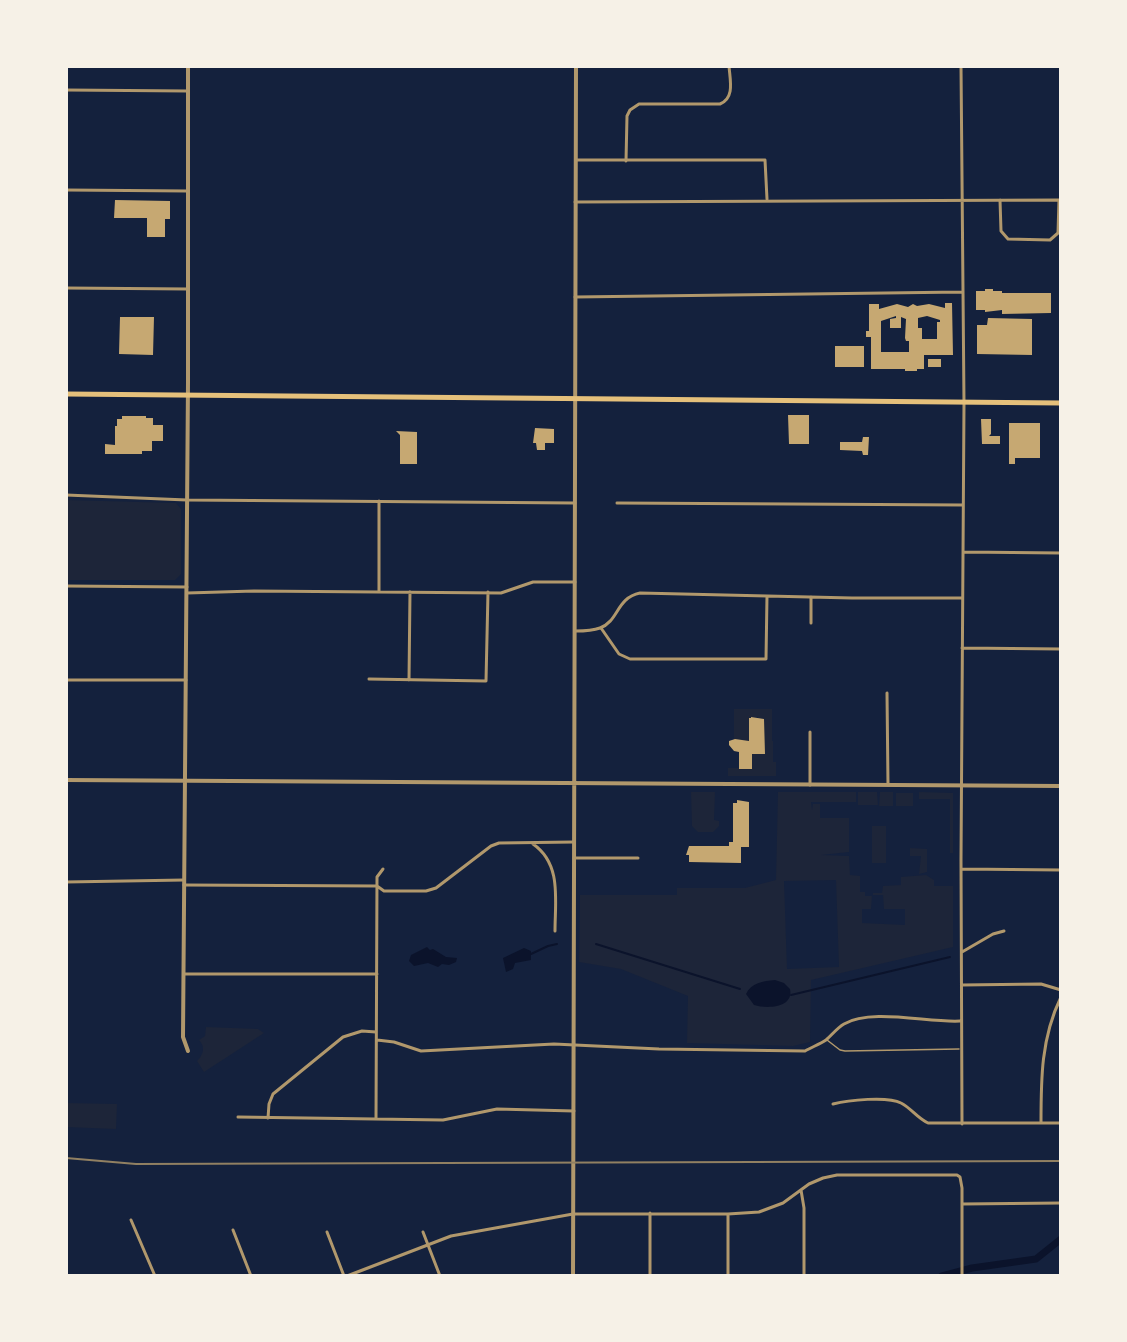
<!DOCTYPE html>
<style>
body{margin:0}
#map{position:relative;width:1127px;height:1342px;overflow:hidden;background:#14213d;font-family:Arial,sans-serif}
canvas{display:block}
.frame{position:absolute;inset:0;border:68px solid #f6f1e7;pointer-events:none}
</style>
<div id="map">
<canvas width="1127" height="1342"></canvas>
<div class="frame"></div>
</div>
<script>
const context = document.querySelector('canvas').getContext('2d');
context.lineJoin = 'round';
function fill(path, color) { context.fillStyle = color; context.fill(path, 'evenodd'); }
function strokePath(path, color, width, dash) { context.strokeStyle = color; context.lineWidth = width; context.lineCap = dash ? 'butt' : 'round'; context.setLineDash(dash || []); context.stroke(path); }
fill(new Path2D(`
 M66,500l110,3 5,6v65l-6,6h-109z
 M734,709h38v32h1v21h3v14h-48v-8h11l13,-14 12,-8v-27h-6v-2l-9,1v23l-15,-1z
 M691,792h24l-1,28 5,1v5l-6,6h-15l-6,-6z
 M778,792h78v10h-45l1,8 1,-6h7v14h29v34l-28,3 28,1 1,19 10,1v16h5v4h7l-1,13h-9v14l43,2v-16h-21l-1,-14h-10v-2h9l1,-7 18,-1v-8l25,-2 8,5v6h19v61l-142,33 -1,62 -17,4 -106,-3 1,-47 -67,-27 -42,-7 1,-67h97v-7h68l31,-8zM836,880l3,87 -52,2 -3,-88z
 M858,792h19l1,13h-20z
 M880,792h13v14h-14z
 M919,792l34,1v60h-3v-54h-31z
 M896,793h17v13h-17z
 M872,826h14v37h-14z
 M910,848l17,1v23l-8,2 2,-18h-11z
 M206,1027l52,2 6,4 -60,39 -7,-11c6,-6 9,-14 2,-21l6,-4z
 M66,1103l51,1 -1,25 -50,-2z`), '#1d2539');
fill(new Path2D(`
 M427,947l3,3 3,-1 13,8 11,1 -1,4 -7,3 -7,-1 -4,3 -10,-4 -14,3 -5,-5 2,-6z
 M524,948l7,3v9l-16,3 -2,6 -7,3 -3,-14z
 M775,980l9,3 6,6c4,19 -23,20 -36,16l-8,-11c5,-11 17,-13 29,-14z`), '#0b132b');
strokePath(new Path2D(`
 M596,944l144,45
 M531,954l17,-8 9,-2
 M791,995l159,-38`), '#0b132b', 2);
strokePath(new Path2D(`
 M942,1276l30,-8 64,-9 25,-20`), '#0b132b', 7);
fill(new Path2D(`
 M115,200l55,1v18h-5v18h-18v-19h-33z
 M985,289h8v2h9v2h49v20l-49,1v-4l-17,2v-2h-9v-19h9z
 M945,303h7l1,52h-29v14h-7v2h-12v-2h-34v-32h-5v-6h3v-27h10v5l18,-5 11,3 5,-3 4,2 12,-2 16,4zM896,316v2l-6,1v9h11v-11l5,2 -1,19 1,3h3v11h-28v-31zM927,316l13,4v2h-3v17h-15v-11h-4v-10z
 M120,317h34l-1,38 -34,-1z
 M988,318l44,1v36l-55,-1v-29h10z
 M835,346h29v21h-29z
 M928,359h13v8h-13z
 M788,415h21v29h-20z
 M122,416h24v2h7v7h10v16h-11v10h-10v3h-37v-10l10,1v-19h2v-7h5z
 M981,419h10v15l-2,2h11v8h-18z
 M1009,423h31v35h-25v6h-6z
 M535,428l19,1v14h-9v7h-8l-1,-7h-3z
 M396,431l21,1v32h-17v-29z
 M863,437h6l-1,18h-5l-1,-4 -22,-1v-8h22z
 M751,717l13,2 1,35h-13v15h-13v-17l-5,-1 -5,-6v-4l6,-2 14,2v-23h2z
 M737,800l12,2v45h-8v16l-52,-1v-7h-3l3,-9h40v-4h4v-39h4z`), '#c6a872');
strokePath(new Path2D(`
 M827,1040l13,10 5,1 114,-2`), '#b1986c', 1.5);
strokePath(new Path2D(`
 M961,66l3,337 -3,457 1,264
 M66,90l122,1
 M576,160h189l2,39
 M626,161l1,-45 3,-6 9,-6h81c15,-6 10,-24 9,-38
 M66,190l122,1
 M575,202l484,-2 -1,33 -8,7 -42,-1 -7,-8 -1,-31
 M66,288l122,1
 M575,297l387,-5
 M66,495l121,5 388,3
 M617,503l346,2
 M963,552l98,1
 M66,586l121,1
 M379,592v-91
 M187,593l67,-2 247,2 32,-11h42
 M811,623v-26
 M601,628l18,26 11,5h136l1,-63
 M575,631c8,0 17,0 25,-3 19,-7 16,-30 40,-35l212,5h110
 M962,648l99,1
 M369,679l117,2 2,-89
 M66,680h120
 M409,680l1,-88
 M887,693l1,92
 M810,732v53
 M533,844c29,20 22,56 22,87
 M574,858h64
 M962,869l99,1
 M66,882l118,-2
 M184,885l193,1 7,5h42l10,-3 55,-42 8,-3 75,-1
 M962,952l31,-18 11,-3
 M184,974h193
 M962,985l79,-1 20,6
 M377,1040l17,2 27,9 133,-7 105,5 146,2c7,-4 15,-7 21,-11 6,-5 11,-12 18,-16 27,-16 85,-1 116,-3
 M833,1104c15,-4 55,-8 68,-1 10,5 16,15 27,20h133
 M238,1117l205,3 54,-11 77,2
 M268,1118l1,-14 4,-10 70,-57 19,-6 14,1
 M376,1118l1,-241 6,-8
 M1041,1123c0,-44 0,-85 20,-126
 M801,1190l3,18v68
 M962,1204l99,-1
 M650,1213v63
 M131,1220l24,56
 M233,1230l18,46
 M327,1232l17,44
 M423,1232l17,44
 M347,1276l104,-40 122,-22h155l31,-2 24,-9 26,-19 14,-6 14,-3h120l3,2 2,11v88
 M728,1276v-62`), '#b1986c', 3);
strokePath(new Path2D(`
 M188,66v316l-5,655 5,14
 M66,780l995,6
 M573,1276l3,-1210`), '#b1986c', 4);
strokePath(new Path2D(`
 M66,394l995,9`), '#e5c07b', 5);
strokePath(new Path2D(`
 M66,1158l70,6 925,-3`), '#918062', 2);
</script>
